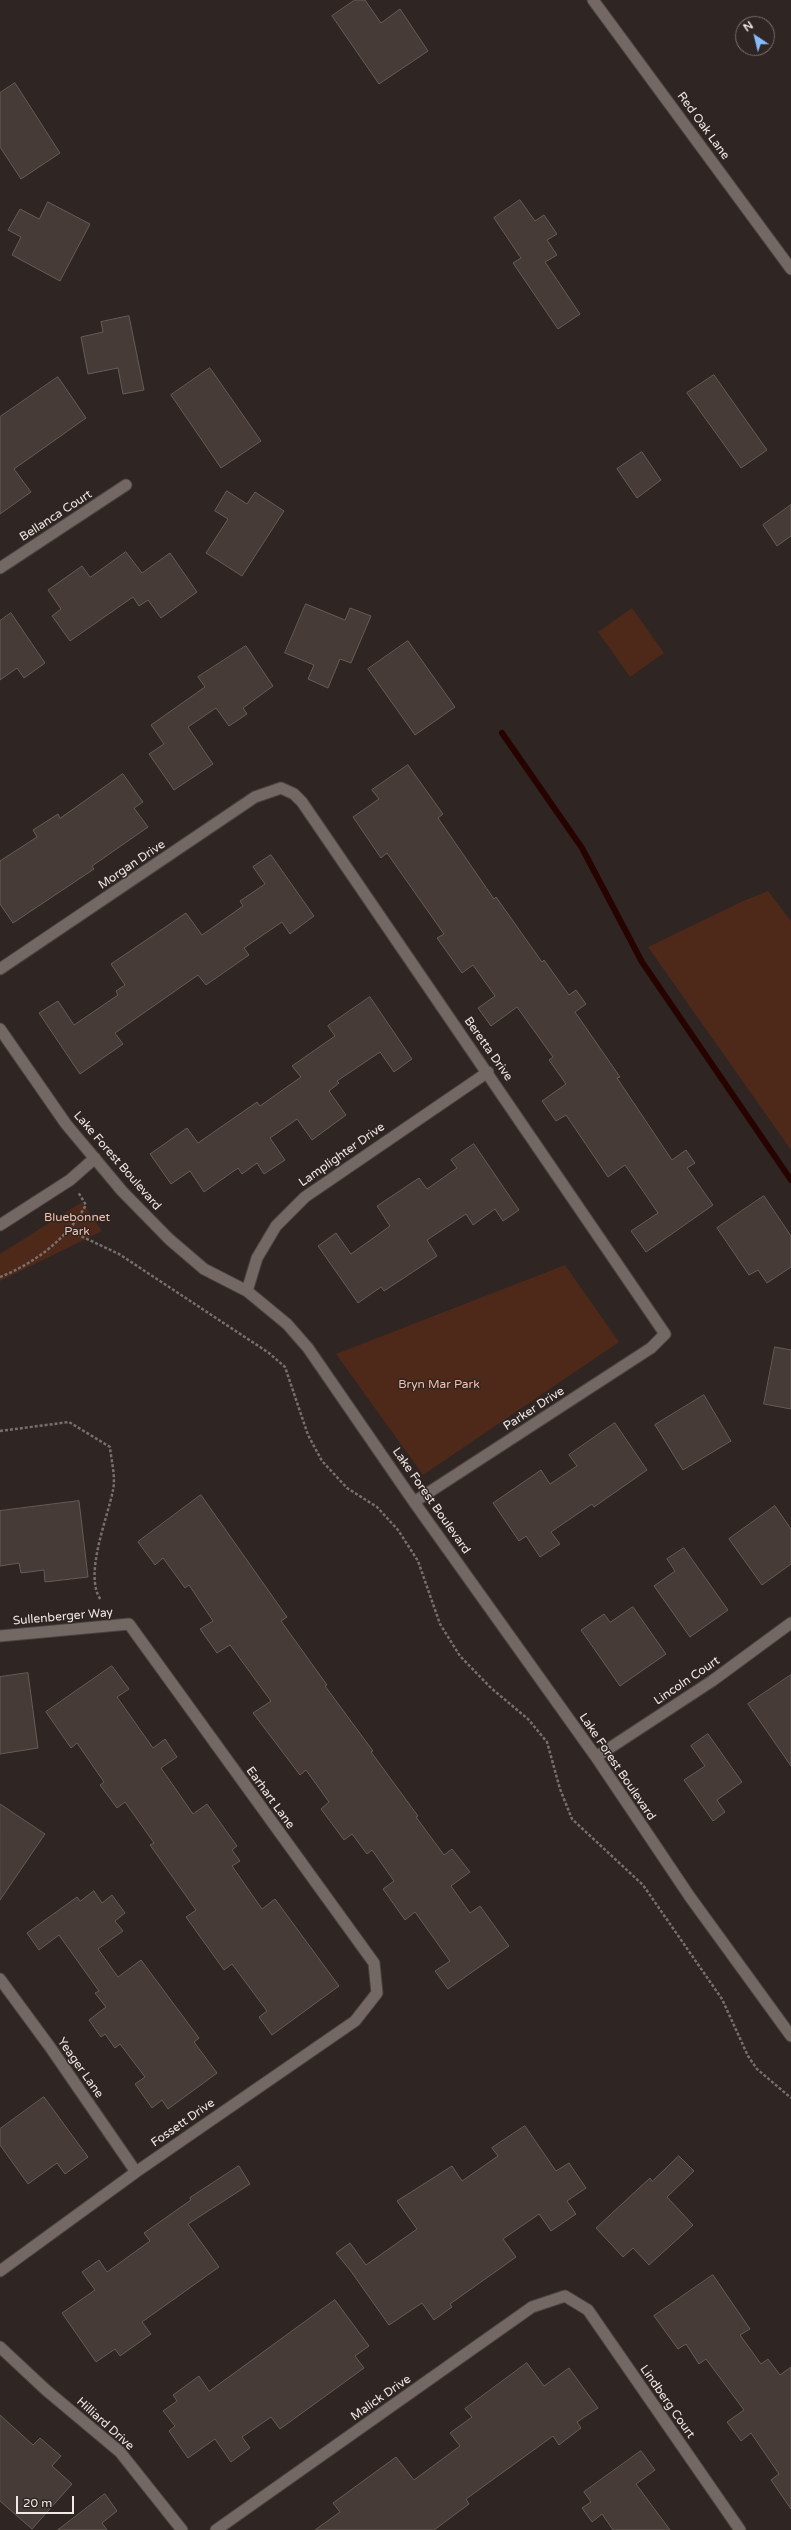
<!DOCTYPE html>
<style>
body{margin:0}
#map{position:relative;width:791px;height:2530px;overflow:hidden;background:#2f2522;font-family:"Varela Round",sans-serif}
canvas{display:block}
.north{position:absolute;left:735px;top:16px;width:40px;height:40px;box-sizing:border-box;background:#2f2522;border:1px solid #7c7370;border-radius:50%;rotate:325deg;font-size:11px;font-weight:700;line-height:16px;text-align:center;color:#f0e9e6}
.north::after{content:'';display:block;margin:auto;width:14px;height:18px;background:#84bcfb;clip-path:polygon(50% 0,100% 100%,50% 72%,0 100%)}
.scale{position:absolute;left:16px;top:2496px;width:58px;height:18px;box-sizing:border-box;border:2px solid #f0e9e6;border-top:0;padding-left:5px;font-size:12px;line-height:14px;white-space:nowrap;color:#f0e9e6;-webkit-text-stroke:3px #2f2522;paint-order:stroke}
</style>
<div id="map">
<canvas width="791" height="2530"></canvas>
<div class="north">N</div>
<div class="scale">20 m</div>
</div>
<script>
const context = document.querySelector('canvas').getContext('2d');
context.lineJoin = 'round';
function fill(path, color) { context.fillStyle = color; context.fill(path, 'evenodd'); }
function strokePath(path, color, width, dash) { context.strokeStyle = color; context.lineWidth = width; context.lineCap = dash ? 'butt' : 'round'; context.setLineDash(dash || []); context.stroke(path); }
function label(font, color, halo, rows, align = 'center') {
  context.font = font + ' "Varela Round",sans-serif'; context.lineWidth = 3; context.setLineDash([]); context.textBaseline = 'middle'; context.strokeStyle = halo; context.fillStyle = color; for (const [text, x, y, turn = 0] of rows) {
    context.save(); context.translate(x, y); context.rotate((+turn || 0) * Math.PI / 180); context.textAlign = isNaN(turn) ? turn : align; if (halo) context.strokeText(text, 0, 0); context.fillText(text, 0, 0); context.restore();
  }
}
fill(new Path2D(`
 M632,608l32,45 -34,24 -32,-45z
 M768,891l23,30v229l-143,-203 93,-45z
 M82,1202l20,29 -102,50v-27z
 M565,1265l54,77 -196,133 -87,-121z`), '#4e291a');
strokePath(new Path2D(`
 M502,733l80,115 60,114 149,218`), '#270300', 6);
const building = new Path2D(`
 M355,0h10l16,23 19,-14 28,42 -49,33 -47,-68z
 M15,83l45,70 -39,26 -21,-32v-54z
 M520,200l15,21 9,-6 13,19 -10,6 10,15 -12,7 35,52 -22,15 -45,-66 8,-5 -27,-40z
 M48,202l42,22 -30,57 -48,-26 9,-18 -13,-7 12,-21 19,10z
 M129,316l15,74 -21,4 -5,-26 -30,6 -7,-37 22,-5 -2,-10z
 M210,368l51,73 -40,27 -50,-73z
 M714,375l53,75 -26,18 -54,-75z
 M58,377l28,41 -72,51 17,23 -31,22v-97z
 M642,452l19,28 -24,18 -20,-29z
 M227,491l20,13 8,-12 29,19 -42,65 -36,-23 22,-34 -13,-8z
 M791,505v31l-14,10 -14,-21z
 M126,552l16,21 28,-20 27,39 -36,26 -13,-18 -9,6 -6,-9 -63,44 -18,-25 9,-7 -13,-19 34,-24 8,11z
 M306,604l39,16 5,-12 21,8 -20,47 -11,-4 -12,29 -20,-9 6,-14 -29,-12z
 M11,613l34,50 -21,15 -7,-10 -17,12v-59z
 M408,641l47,66 -40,28 -47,-66z
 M246,646l27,40 -30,22 4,6 -18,12 -13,-18 -28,19 25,37 -39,26 -25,-36 15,-10 -13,-19 54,-38 -7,-10z
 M408,765l35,49 -5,4 56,81 2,-2 46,65 2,-2 25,35 7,-5 10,14 -11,8 45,65 -3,1 55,82 14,-10 9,13 -8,5 26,37 -67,47 -15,-21 27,-18 -33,-48 -17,12 -42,-62 -10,6 -14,-20 24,-17 -17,-24 4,-3 -36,-50 -26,19 -13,-18 17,-12 -22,-31 -11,8 -25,-35 7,-4 -57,-81 -6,5 -28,-41 26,-18 -7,-9z
 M123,774l20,28 -9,6 14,19 -56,39 2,3 -81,54 -13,-19v-43l37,-24 -4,-7 25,-16 2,4z
 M271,855l43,61 -24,18 -8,-12 -38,26 5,7 -43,30 -8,-10 -83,58 8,11 -43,30 -41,-61 19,-12 16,24 44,-30 -2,-4 9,-6 -14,-21 75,-51 16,22 41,-29 -3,-5 25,-17 -12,-17z
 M370,997l42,62 -18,13 -14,-20 -43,29 2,2 -10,8 17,24 -34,25 -15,-21 -27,19 15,22 -21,14 -7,-11 -15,11 -4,-6 -34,24 -14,-21 -19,13 -21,-30 37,-26 11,15 59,-41 3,4 41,-29 -9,-11 43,-30 -7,-10z
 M474,1144l45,66 -16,11 -8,-12 -22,16 -7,-11 -39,26 10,16 -53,35 -3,-4 -23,16 -40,-57 18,-13 15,21 39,-28 -13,-20 42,-28 8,11 30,-21 -6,-8z
 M764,1196l27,40v31l-24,16 -9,-13 -9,5 -32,-47z
 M775,1347l16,3v59l-27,-5z
 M704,1395l27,46 -48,29 -28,-45z
 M615,1423l32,47 -53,37 -2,-3 -41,28 9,12 -20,13 -14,-21 -7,5 -26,-38 48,-33 9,14 27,-18 -8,-11z
 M201,1495l86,122 -6,4 46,64 -2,1 48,65 -2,1 47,64 -2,1 28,38 8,-6 18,23 -19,14 19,27 10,-7 29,40 -61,43 -13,-18 15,-10 -35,-49 -10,8 -22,-31 11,-8 -22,-31 -5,4 -15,-20 -8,6 -23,-31 8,-7 -23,-32 -6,5 -47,-62 18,-12 -41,-56 -13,8 -17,-24 13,-8 -24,-36 -4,3 -22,-30 -8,7 -17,-23z
 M79,1501l9,76 -43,5 -1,-12 -23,3 -2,-10 -19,3v-55z
 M775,1506l16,23v35l-29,21 -33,-46z
 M684,1548l44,62 -38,27 -36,-51 21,-15 -8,-12z
 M633,1607l33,47 -46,32 -39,-56 23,-16 6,8z
 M112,1666l17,23 -12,8 36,51 12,-9 12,18 -16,11 32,46 14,-10 30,42 -5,4 8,11 -8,5 30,43 13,-10 64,87 -67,49 -13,-18 8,-6 -35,-47 -8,6 -38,-53 10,-7 -46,-65 4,-2 -29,-41 -8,6 -17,-23 4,-3 -27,-39 -6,5 -25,-36z
 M28,1673l10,75 -38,6v-77z
 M791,1675v91l-43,-62z
 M708,1734l34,48 -25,18 8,12 -12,9 -29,-41 21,-14 -14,-20z
 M0,1804l45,30 -45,66z
 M94,1891l8,12 10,-8 13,18 -10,8 8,10 -25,18 20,28 23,-17 58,78 -5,4 23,31 -49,36 -6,-9 -10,8 -17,-24 10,-7 -25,-33 -5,4 -10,-14 -4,3 -12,-17 17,-13 -11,-14 4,-2 -40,-56 -20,15 -12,-17 50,-36 3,4z
 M44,2097l44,60 -23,17 -8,-11 -29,21 -28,-39v-16z
 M525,2126l31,45 13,-8 17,25 -19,13 9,13 -25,17 -12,-17 -36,25 13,18 -66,47 2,3 -18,13 -12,-17 -33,22 -39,-55 -14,-17 14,-10 16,22 51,-36 -20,-28 55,-35 10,15 36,-25 -6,-8z
 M679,2156l15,15 -27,26 26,28 -44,40 -16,-17 -10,9 -27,-29 54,-50 2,3z
 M239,2166l11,18 -62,40 31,43 -77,55 9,12 -31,22 -5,-7 -19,13 -34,-49 33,-23 -13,-18 17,-12 8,12 43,-31 -6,-8 47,-33 -1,-2z
 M713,2275l37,54 -10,6 21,29 7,-5 12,16 11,-8v142l-20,-29 8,-6 -28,-41 -10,8 -14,-19 17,-12 -38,-51 -7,5 -13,-20 -8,5 -24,-33z
 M335,2300l34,46 -14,10 9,12 -84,61 -9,-12 -29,20 8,11 -19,14 -16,-23 -27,19 -19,-27 6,-5 -12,-15 14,-10 -4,-6 26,-19 10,15z
 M527,2363l17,23 25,-18 29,40 -21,14 4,6 -22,17 -6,-9 -87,63 3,5 -35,26h-119l25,-18 -7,-9 63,-46 18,23 46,-34 -10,-13 22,-16 -7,-8z
 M0,2415l33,30 7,-7 21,18 -9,10 20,18 -40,45 -32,-28z
 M641,2451l14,19 -19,14 34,46h-57l-11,-16 -10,8 -10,-14 9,-6 -7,-10z
 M105,2494l12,17 -15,12 5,7h-49z`);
fill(building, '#463b37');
strokePath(building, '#675c57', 1);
const minor = new Path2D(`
 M593,0l198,269
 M0,568l126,-83
 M0,969l255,-172 26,-9 13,6 8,8 363,532 -14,14 -237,154
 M0,1029l66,95 56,67 47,48 35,30 43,22 40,33 21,24 106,154 182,255 94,140 101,139
 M0,1225l70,-45 25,-22
 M247,1291l10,-33 19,-32 29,-29 183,-125
 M0,1636l129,-12 245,339 3,30 -22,28 -219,151 -136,99
 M596,1757l116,-76 79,-58
 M0,1979l50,68 86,125
 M0,2347l46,43 74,62 62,78
 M216,2530l316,-223 33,-11 23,14 152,220`);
strokePath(minor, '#4b4340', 13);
strokePath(new Path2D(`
 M68,1230l51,24 150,99 16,14 23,68 14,26 25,27 30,19 21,23 20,31 22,63 20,32 31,32 37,31 19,23 13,47 12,30 71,66 79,114 26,57 9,13 34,29
 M0,1277c35,-14 67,-38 86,-72l-8,-13
 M0,1431l69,-9 41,25c1,13 6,30 3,43 -5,27 -30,86 -12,110`), '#786f6c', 2.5, [3, 2]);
strokePath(minor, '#736863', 11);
label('12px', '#f0e9e6', '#2f2522', [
 ["Red Oak Lane",703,126,54],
 ["Bellanca Court",56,516,-33],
 ["Morgan Drive",132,865,-34],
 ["Beretta Drive",488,1049,55],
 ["Lamplighter Drive",342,1155,-35],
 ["Lake Forest Boulevard",117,1161,49],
 ["Parker Drive",534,1409,-33],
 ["Lake Forest Boulevard",431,1501,55],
 ["Sullenberger Way",63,1617,-5],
 ["Lincoln Court",687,1681,-34],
 ["Lake Forest Boulevard",617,1767,56],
 ["Earhart Lane",270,1798,54],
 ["Yeager Lane",80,2068,55],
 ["Fossett Drive",183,2123,-35],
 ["Malick Drive",381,2398,-35],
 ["Lindberg Court",667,2402,55],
 ["Hilliard Drive",105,2424,42]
]);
label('12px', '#f6c0ab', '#2f2522', [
 ["Bluebonnet",77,1218],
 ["Park",77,1232],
 ["Bryn Mar Park",439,1385]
]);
</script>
